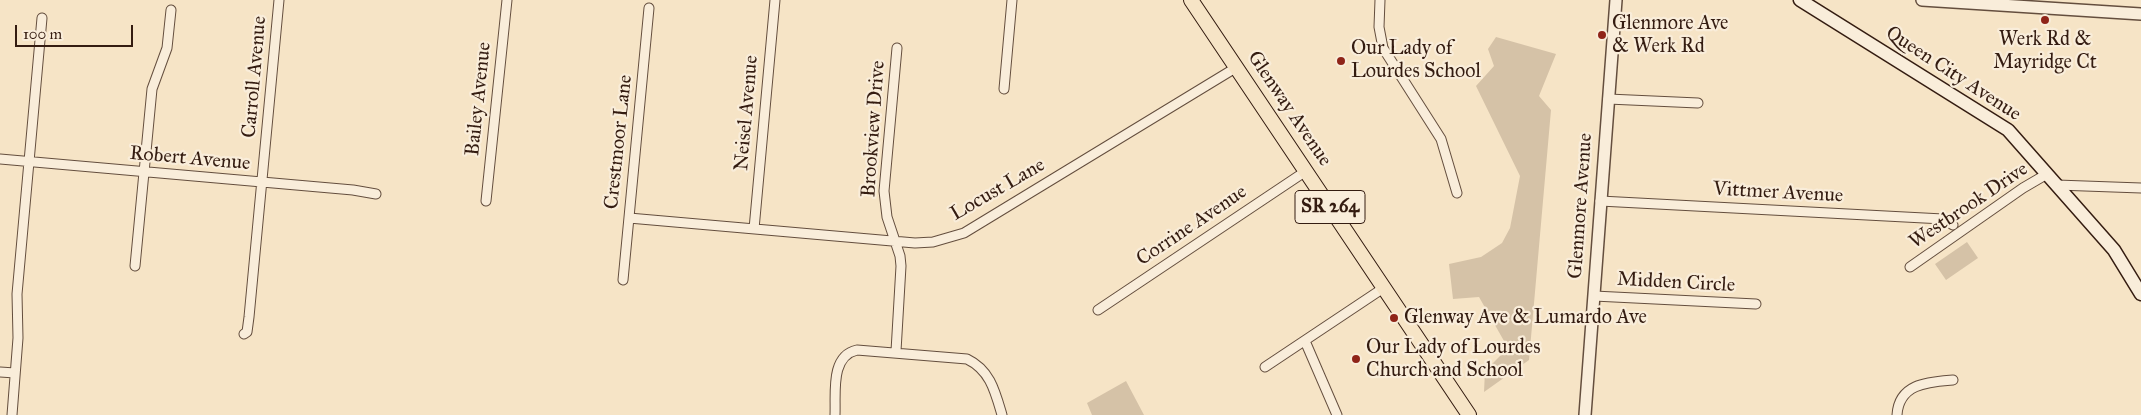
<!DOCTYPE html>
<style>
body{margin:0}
#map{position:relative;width:2141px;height:415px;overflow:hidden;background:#f6e4c6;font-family:"IM FELL Great Primer",serif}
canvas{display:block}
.scale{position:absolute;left:15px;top:25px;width:118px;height:22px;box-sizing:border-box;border:2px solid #341c11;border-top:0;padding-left:6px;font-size:15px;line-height:18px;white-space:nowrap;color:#341c11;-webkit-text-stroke:4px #f9edda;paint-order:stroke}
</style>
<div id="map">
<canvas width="2141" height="415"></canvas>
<div class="scale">100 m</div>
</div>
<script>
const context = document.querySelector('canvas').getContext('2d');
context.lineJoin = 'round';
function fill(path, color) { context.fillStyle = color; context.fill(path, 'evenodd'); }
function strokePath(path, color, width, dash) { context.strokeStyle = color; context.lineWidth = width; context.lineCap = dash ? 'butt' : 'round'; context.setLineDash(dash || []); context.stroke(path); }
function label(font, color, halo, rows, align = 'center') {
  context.font = font + ' "IM FELL Great Primer",serif'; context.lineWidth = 4.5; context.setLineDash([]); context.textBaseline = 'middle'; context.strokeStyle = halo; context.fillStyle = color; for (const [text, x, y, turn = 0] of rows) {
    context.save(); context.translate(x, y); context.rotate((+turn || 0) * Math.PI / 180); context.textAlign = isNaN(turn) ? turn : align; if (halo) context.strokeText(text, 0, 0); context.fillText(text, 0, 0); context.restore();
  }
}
fill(new Path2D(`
 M1496,37l60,17 -17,42 12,14 -22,250 -45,32 1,-21 23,-23 -29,-51 -26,2 -4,-35 32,-7 21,-14 8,-15 10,-52 -44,-90 18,-20 -6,-17z
 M1967,242l11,16 -32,22 -11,-16z
 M1126,381l18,34h-52l-5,-12z`), '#d5c2a7');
const minor = new Path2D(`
 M1380,0l-1,27 4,21 58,91 16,54
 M1004,89l8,-89
 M1608,99l90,4
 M0,159l353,31 23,4
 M2057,185l84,3
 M486,201l21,-201
 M1600,201l343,18 10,6
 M629,218l286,25 18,-1 31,-9 273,-166
 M754,229l21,-229
 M135,266l17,-177 15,-41 4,-38
 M1910,267l113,-79 24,-14
 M623,280l26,-272
 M1594,296l162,8
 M1098,310l208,-139
 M244,334l3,-2 2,-15 30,-317
 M1305,341l32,74
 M896,351l5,-85 -1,-10 -13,-39 -3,-26 13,-143
 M1265,367l120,-80
 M0,372l15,1
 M12,415l6,-77 -1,-44 25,-276
 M835,415c1,-22 -5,-59 22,-65l110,9c23,11 28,32 35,56
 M1897,415c2,-32 32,-33 56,-35`);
const tertiary = new Path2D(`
 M1922,0l219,14
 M1585,415l31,-415`);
const secondary = new Path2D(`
 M1800,0l208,130 106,120 27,44`);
const primary = new Path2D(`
 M1191,0l278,415`);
strokePath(minor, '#644e3e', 11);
strokePath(tertiary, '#644e3e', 14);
strokePath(secondary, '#341c11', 15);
strokePath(primary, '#341c11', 16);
strokePath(minor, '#f9edda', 9);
strokePath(tertiary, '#f9edda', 11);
strokePath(secondary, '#f9edda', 12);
strokePath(primary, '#f6e4c6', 14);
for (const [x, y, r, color] of [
 [2045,20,5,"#8f2418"],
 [1602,35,5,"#8f2418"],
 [1341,61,5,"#8f2418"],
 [1394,318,5,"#8f2418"],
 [1356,359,5,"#8f2418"]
]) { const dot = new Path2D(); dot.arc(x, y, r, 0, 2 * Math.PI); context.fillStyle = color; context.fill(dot); strokePath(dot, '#f9edda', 2); }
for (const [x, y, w] of [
 [1330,207,70]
]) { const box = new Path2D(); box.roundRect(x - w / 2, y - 16.5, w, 33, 4); context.fillStyle = '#f9edda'; context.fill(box); strokePath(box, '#341c11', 1); }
label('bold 19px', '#341c11', null, [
 ["SR 264",1330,207]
]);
label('20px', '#341c11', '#f9edda', [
 ["Glenmore Ave",1612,24],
 ["& Werk Rd",1612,47],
 ["Werk Rd &",2045,40,"center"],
 ["Mayridge Ct",2045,63,"center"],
 ["Our Lady of",1351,49],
 ["Lourdes School",1351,72],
 ["Glenway Ave & Lumardo Ave",1404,318],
 ["Our Lady of Lourdes",1366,348],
 ["Church and School",1366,371]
], 'left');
label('20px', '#341c11', '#f9edda', [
 ["Queen City Avenue",1953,74,33],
 ["Carroll Avenue",255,77,-85],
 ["Bailey Avenue",479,99,-84],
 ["Glenway Avenue",1289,109,56],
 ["Neisel Avenue",747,113,-85],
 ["Brookview Drive",874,129,-86],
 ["Crestmoor Lane",619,142,-84],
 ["Robert Avenue",190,159,5],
 ["Locust Lane",998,190,-30],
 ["Vittmer Avenue",1778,193,3],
 ["Glenmore Avenue",1581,206,-86],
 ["Westbrook Drive",1969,206,-34],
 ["Corrine Avenue",1192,226,-34],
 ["Midden Circle",1676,283,3]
]);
</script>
